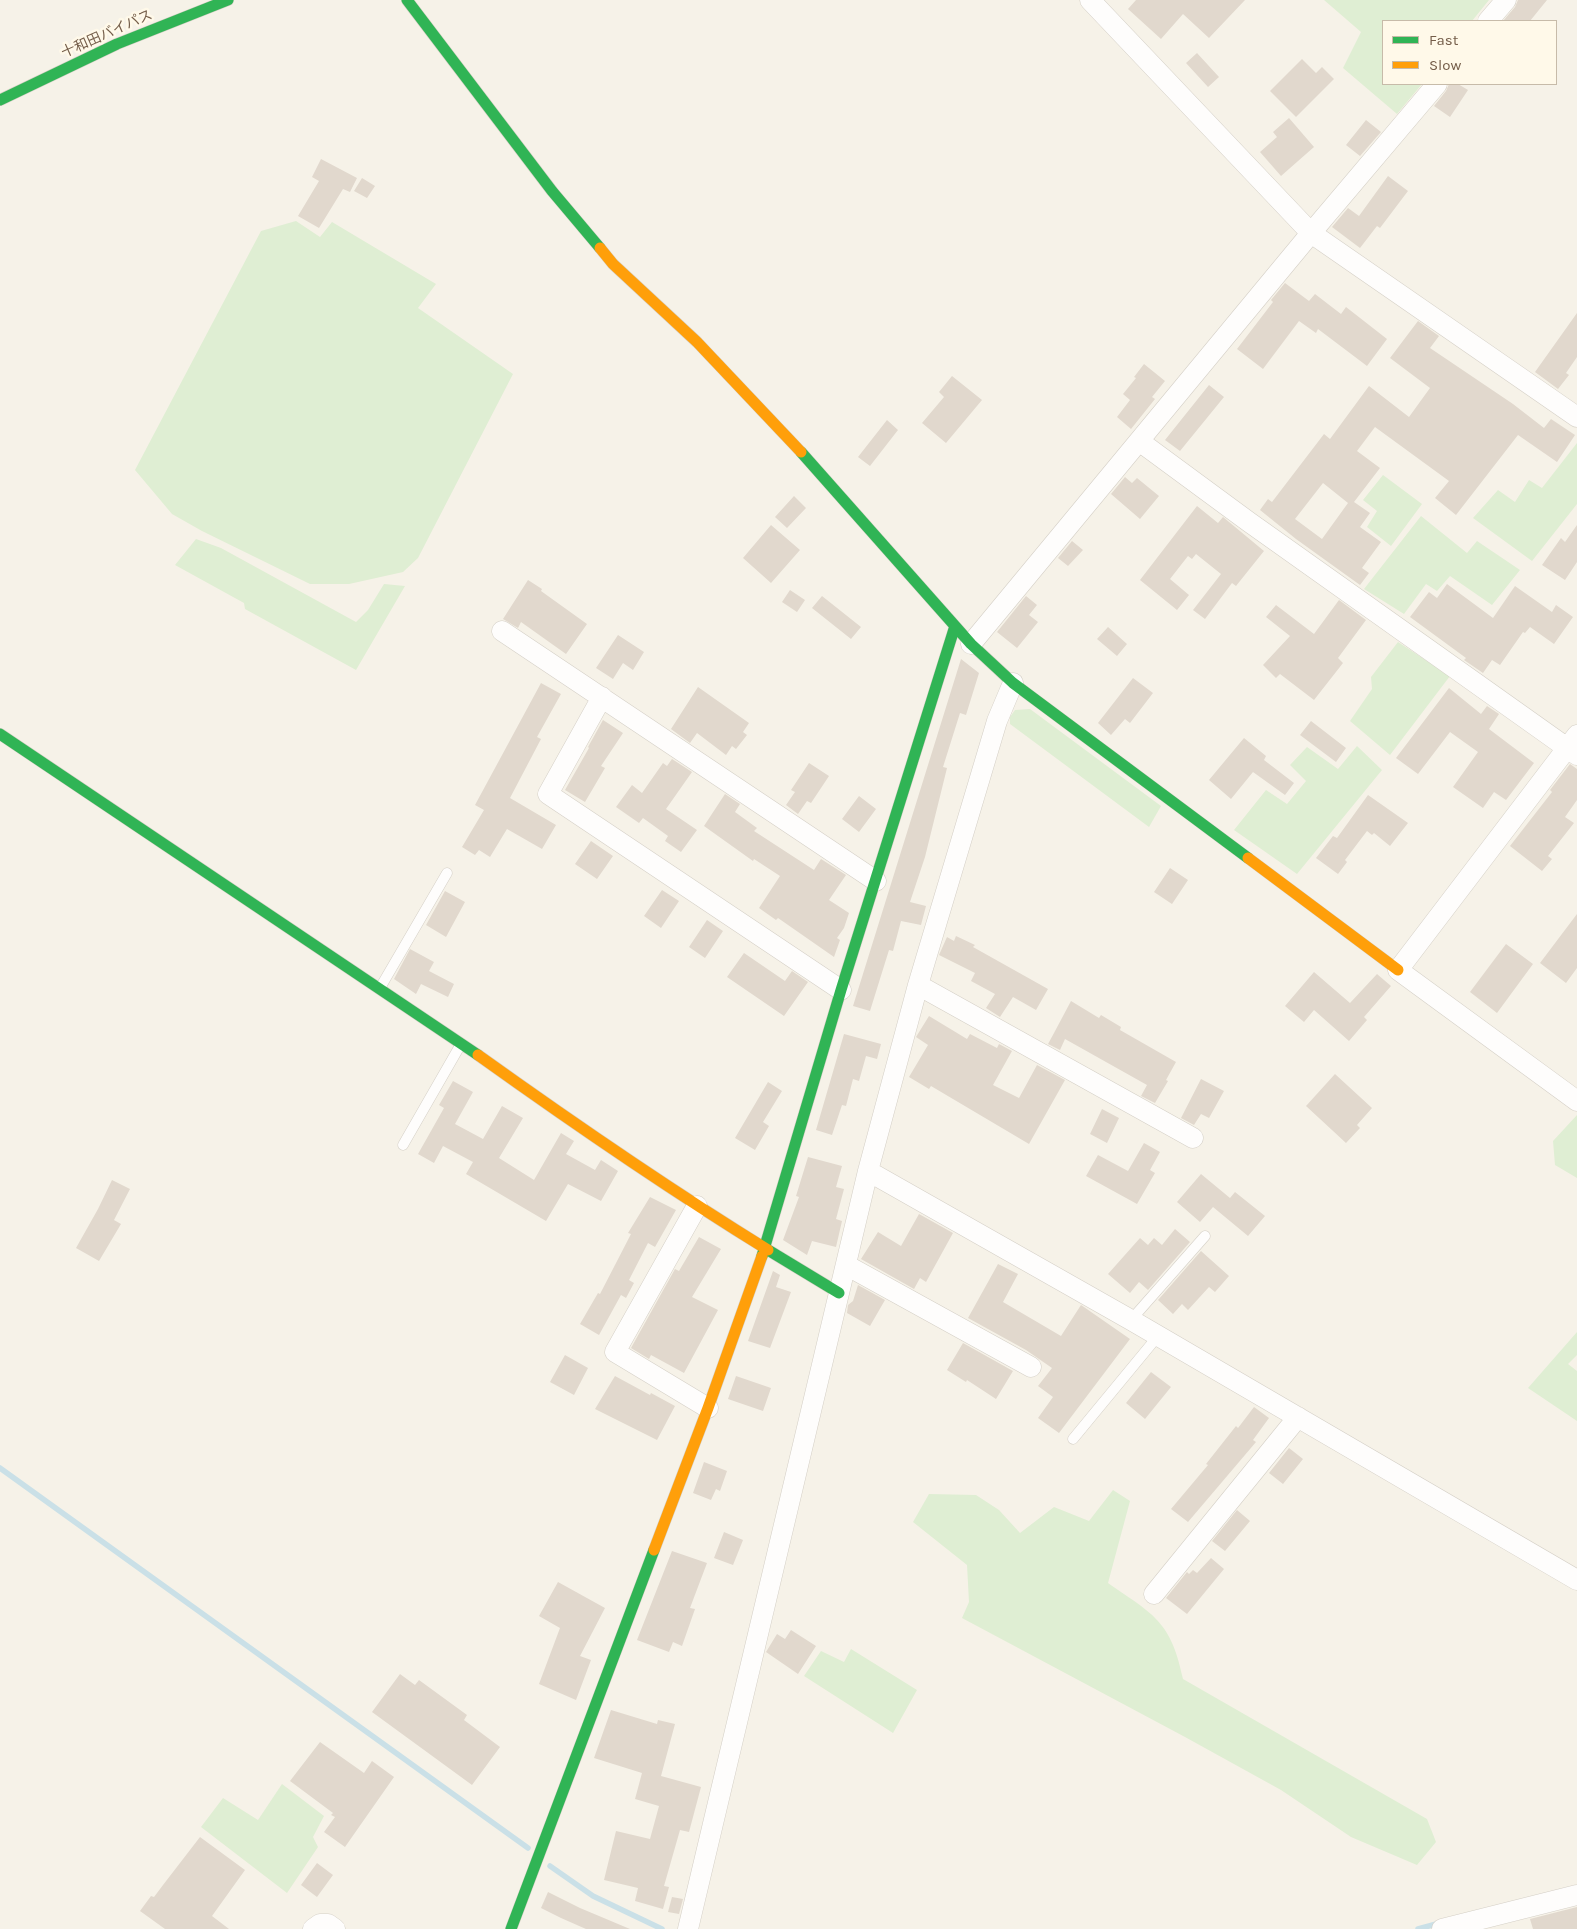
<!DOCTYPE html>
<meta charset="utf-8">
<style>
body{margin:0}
#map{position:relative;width:1577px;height:1929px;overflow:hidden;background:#f6f2e8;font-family:Karla,sans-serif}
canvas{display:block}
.legend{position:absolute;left:1382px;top:20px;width:175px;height:65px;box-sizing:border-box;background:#fff9e9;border:1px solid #c7bba9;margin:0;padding:6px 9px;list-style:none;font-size:15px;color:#745d49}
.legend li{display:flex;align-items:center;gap:10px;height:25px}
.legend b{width:25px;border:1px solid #c7bba9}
</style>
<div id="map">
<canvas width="1577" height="1929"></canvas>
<ul class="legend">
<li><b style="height:6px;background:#30b455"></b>Fast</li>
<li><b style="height:6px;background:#ff9f0a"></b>Slow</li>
</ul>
</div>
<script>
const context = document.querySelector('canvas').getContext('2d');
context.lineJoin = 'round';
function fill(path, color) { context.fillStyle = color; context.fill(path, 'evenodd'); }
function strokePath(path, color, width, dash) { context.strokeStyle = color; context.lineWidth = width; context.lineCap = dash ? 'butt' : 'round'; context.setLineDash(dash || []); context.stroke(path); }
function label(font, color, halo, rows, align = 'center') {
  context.font = font + ' Karla,"Noto Sans JP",sans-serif'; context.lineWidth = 5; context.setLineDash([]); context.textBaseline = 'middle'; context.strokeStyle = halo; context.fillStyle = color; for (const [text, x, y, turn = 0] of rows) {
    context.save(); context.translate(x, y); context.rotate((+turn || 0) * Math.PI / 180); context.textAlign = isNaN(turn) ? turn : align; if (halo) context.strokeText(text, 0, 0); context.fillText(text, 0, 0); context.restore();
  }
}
fill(new Path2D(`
 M1324,0h165l-17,21h-89v63h39l-25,30 -54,-46 18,-36z
 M296,221l24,16 12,-15 104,62 -18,24 95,66 -95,184 -15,14 -54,12h-39l-108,-53 -30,-17 -37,-44 126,-239z
 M1577,443v61l-45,57 -59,-43 25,-28 17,12 14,-22 13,8z
 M1383,475l39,29 -31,42 -24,-19 10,-16 -14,-11z
 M1421,516l46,37 10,-12 43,29 -28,35 -42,-29 -13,15 -11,-7 -22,30 -40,-25z
 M196,539l25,9 135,74 12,-12 16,-26 21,2 -49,84 -111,-61 -1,-6 -69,-38z
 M1398,642l52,34 -60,79 -40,-34 22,-32 -1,-12z
 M1030,709l131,97 -12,21 -139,-103v-7l5,-7z
 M1357,746l25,24 -85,104 -63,-44 32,-40 21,14 19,-23 -16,-16 17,-18 31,22z
 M1577,1115v63l-22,-13 -2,-24z
 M1577,1332v23l-9,9 9,7v50l-49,-33z
 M1113,1490l17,11 -22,82c46,32 63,38 75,96l244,140 9,23 -19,23 -66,-28 -70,-47 -96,-53 -223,-119 7,-16 -2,-37 -54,-43 16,-28 47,1 23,15 21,23 34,-26 35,14z
 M851,1649l66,41 -24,43 -89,-57 17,-25 23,11z
 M282,1784l42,32 -11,21 5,10 -31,46 -86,-66 22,-29 35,22z`), '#dfeed3');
strokePath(new Path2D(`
 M0,1468l528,380
 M550,1866l43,30 69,33
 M1418,1929l22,-6`), '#cae0e7', 5.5);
fill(new Path2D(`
 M1136,0h109l-36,38 -26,-24 -22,25 -33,-30z
 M1518,0h29l-17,21h-27l12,-14z
 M1197,53l22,24 -11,10 -22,-24z
 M1302,59l14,14 6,-6 12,12 -38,38 -26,-26z
 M1449,84h9l10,6 -18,27 -16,-11 12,-15z
 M1289,118l25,29 -33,29 -21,-24 17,-15 -4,-5z
 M1366,120l15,12 -21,24 -14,-11z
 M321,159l36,19 -7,14 -7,-3 -24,39 -21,-12 21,-35 -7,-4z
 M1388,176l20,15 -28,37 -3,-2 -17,22 -28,-21 16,-19 11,8z
 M362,178l13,8 -8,12 -13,-7z
 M1285,283l24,18 6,-7 26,20 5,-7 41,32 -20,27 -49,-37 -2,4 -17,-12 -36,48 -26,-20 36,-47 -2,-2z
 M1577,313v44l-11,16 3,2 -11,14 -23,-17z
 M1418,321l21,15 -9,12 83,56 31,24 7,-9 24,16 -18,27 -39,-27 -62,80 -21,-17 14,-17 -74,-54 -18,24 23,17 -26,34 16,11 -10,14 21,15 -19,26 7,5 -9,12 -64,-46 -36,-29 8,-11 4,3 52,-68 6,5 39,-53 40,31 21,-29 -40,-30zM1323,483l25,20 -26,36 -27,-20z
 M1144,364l21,17 -13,16 3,2 -24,30 -14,-12 13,-17 -7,-6 13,-16 -2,-1z
 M952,376l30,24 -36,43 -24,-20 22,-26 -5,-5z
 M1209,385l15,12 -44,54 -15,-11z
 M887,420l11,10 -28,36 -12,-9z
 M1125,477l7,6 5,-5 22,18 -19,23 -29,-25z
 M794,496l12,12 -19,20 -12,-11z
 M1197,506l21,17 5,-6 41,34 -28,35 -4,-3 -27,36 -12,-9 28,-36 -25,-20 -4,5 -4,-3 -18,23 19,16 -12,15 -37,-30z
 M771,525l29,25 -29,33 -28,-25z
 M1577,525v37l-12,18 -23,-15 19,-27 4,4z
 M1072,541l11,9 -15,16 -10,-8z
 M528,580l14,9 -1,2 46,33 -21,30 -45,-32 -3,6 -15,-9z
 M1447,584l46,34 22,-32 37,26 4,-7 17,12 -19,27 -24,-17 -5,6 -2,-1 -23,33 -8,-5 -9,13 -19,-13 2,-2 -56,-41 19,-25 8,6z
 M790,590l15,10 -8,12 -15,-10z
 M822,596l39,31 -10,12 -39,-31z
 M1026,596l11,9 -8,10 9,7 -21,26 -20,-16z
 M1339,600l27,20 -28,38 5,5 -29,37 -34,-26 -4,4 -13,-13 27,-29 -24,-19 10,-12 38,29z
 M1108,627l19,17 -10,12 -20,-17z
 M618,635l26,17 -11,18 -10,-7 -10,16 -17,-11z
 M961,659l18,14 -13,42 -6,-2 -17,54 4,1 -22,89 -15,45 16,4 -5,19 -20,-4 -8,30 -4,-1 -19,61 -17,-5z
 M1133,678l20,15 -23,30 -5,-4 -14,16 -13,-12z
 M541,683l20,11 -24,43 4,2 -31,59 46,27 -14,24 -35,-20 -17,28 -11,-7 -4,5 -13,-8 22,-37 -9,-5z
 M698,687l51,36 -6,9 4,3 -11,14 -4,-3 -6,9 -29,-22 -7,10 -19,-14z
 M1449,688l32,26 6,-8 12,8 -10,15 45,34 -28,37 -12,-8 -11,16 -30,-21 25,-35 -28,-20 -32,42 -22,-16z
 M603,720l20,13 -22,33 4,2 -20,34 -20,-12 24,-42 -1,-1z
 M1311,721l35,27 -10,14 -36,-27z
 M1244,738l22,18 -2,4 30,23 -9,12 -32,-23 -22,27 -22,-19z
 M672,759l20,13 -26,37 31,21 -16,22 -16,-11 3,-5 -25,-18 -4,5 -23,-16 16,-22 10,8 21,-30 4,3z
 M809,763l20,13 -18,27 -4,-2 -9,13 -12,-9 9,-13 -4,-2z
 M1570,764l7,5v31l-12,17 9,6 -26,33 4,3 -10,12 -32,-25 42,-54 -2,-2z
 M725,794l15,10 -5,8 22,16 -3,3 60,39 7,-11 25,16 -17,25 20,13 -5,15 -7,10 3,2 -6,17 -56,-39 -2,2 -17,-12 21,-32 -26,-17 -1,2 -49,-35z
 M1368,795l40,28 -18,23 -16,-13 -2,2 -5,-4 -22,29 2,2 -9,12 -22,-16 17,-22 4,2z
 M859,796l17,13 -17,23 -17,-13z
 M591,841l22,15 -16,23 -22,-15z
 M1170,868l18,12 -16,24 -18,-12z
 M662,890l17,11 -18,27 -17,-12z
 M445,891l20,11 -19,35 -20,-12z
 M1577,914v54l-11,15 -26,-20z
 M707,920l16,11 -18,27 -16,-11z
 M956,936l19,9 -2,2 75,42 -12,21 -23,-13 -13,20 -14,-9 9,-14 -24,-13 4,-8 -36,-18 8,-18 7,4z
 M1506,944l27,20 -36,49 -27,-21z
 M410,949l24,13 -5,9 25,13 -6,13 -27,-13 -5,10 -22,-15z
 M744,953l41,28 7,-10 16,11 -24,34 -57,-39z
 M1314,972l36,31 27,-29 14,12 -27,31 3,3 -18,21 -35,-31 -10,12 -19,-16z
 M1071,1001l28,17 2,-3 20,12 -1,3 56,32 -10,18 2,1 -13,22 -14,-7 6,-11 -82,-46 -5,11 -12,-6 6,-11 5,3 -5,-3z
 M929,1016l38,23 3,-5 27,14 2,-4 13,7 -19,34 26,13 18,-33 28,15 -36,64 -98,-58 -2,3 -20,-12 19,-32 -12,-8z
 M844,1034l37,10 -4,15 -11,-3 -7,25 -6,-2 -7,27 -4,-1 -10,30 -16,-5z
 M1335,1074l37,34 -15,17 3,3 -14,15 -40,-37z
 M1201,1079l23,12 -15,27 -8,-4 -7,11 -13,-7z
 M453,1081l20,11 -18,32 28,15 19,-33 21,12 -24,40 35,22 27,-47 13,8 -8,13 29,16 6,-10 17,11 -17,30 -33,-17 -22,37 -80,-47 7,-12 -30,-16 -9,17 -16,-9 26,-46 -5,-3z
 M768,1082l14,9 -19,31 6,4 -14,24 -20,-12z
 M1102,1109l17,9 -12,25 -17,-9z
 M1144,1143l16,9 -10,18 5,3 -18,31 -51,-28 12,-21 30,16z
 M808,1157l34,9 -6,21 8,2 -8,30 6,2 -6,26 -24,-6 -5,14 -24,-15 16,-43 -3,-1z
 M1201,1174l29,24 5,-6 30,24 -17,20 -35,-29 -13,15 -23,-20z
 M112,1180l18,9 -16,31 7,4 -22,37 -23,-13 22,-39z
 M650,1197l26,13 -21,37 -7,-4 -19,37 5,3 -8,15 -5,-3 -22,40 -19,-11 18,-31 2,1 31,-60 -3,-1z
 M919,1214l34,19 -27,49 -6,-4 -6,11 -53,-30 17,-27 23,14z
 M1175,1229l15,13 -42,48 -9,-8 -9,11 -22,-19 32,-36 8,7 6,-7 8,7z
 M699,1237l22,12 -29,48 26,13 -34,63 -33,-18 -2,4 -18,-11 44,-79 4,2z
 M1201,1251l28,25 -14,16 -6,-5 -21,23 -6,-6 -9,10 -15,-14z
 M998,1264l20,10 -15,28 58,34 20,-31 49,34 -71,94 -21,-15 15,-21 -15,-11 14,-18 -26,-18 -58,-32z
 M773,1271l7,4 -4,12 15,5 -21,56 -22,-7z
 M858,1285l27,15 -15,26 -23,-13 1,-8 5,-4z
 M963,1343l50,28 -17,28 -29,-19 -1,2 -19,-12z
 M565,1355l23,13 -14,27 -24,-13z
 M1151,1372l20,15 -26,32 -19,-16z
 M615,1376l35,19 1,-2 24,13 -18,34 -62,-31z
 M736,1376l35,12 -8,23 -35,-12z
 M1254,1407l15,11 -16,22 3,2 -68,80 -17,-13 37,-44 -2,-1 30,-38 2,2z
 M1289,1448l14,11 -20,25 -14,-11z
 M704,1462l23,9 -7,20 -4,-2 -5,11 -18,-7z
 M1237,1510l13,11 -25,30 -13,-10z
 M724,1532l19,8 -10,25 -19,-7z
 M672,1551l35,12 -17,45 5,1 -13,37 -9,-4 -4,10 -32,-12z
 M1211,1558l13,11 -37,45 -21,-16 21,-26 2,2 4,-4 4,3z
 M558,1582l47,26 -25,48 11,4 -15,40 -37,-16 21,-56 -21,-12z
 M791,1630l25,16 -18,28 -32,-22 11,-18 8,5z
 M400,1674l15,11 4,-5 48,35 -3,5 36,27 -28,38 -100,-73z
 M611,1710l46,14 1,-4 17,4 -14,52 40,11 -12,45 -9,-2 -16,56 5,1 -6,22 -28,-8 3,-13 -34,-8 12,-49 34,8 9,-33 -24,-7 7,-26 -48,-15z
 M320,1742l44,31 8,-12 22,16 -49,70 -21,-15 11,-15 -4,-2 2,-2 -43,-32z
 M200,1837l45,33 -33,46 17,13h-64l-25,-18 11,-15 3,1 9,-12z
 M317,1863l16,12 -16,22 -16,-12z
 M548,1892l32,16 50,21h-44l-25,-11 -20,-10z
 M672,1897l11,2 -4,15 -11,-2z
 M1577,1907v22h-44l-3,-10z`), '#e1d8cd');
const lane = new Path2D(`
 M380,988l67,-115
 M403,1145l58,-101
 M1131,1320l74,-84
 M1073,1439l85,-103`);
const street = new Path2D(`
 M1090,0l221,233 266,184
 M1488,21l18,-21
 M1139,441l110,81 328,233
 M502,631l374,250
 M971,644l340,-411 126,-149
 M602,697l-54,97 293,196
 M1577,735l-179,235 179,131
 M918,985l275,153
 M868,1171l263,149 446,260
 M697,1206l-82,146 93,56
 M846,1265l185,102
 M1154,1594l144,-177
 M313,1929l7,-5h8l7,5
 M688,1929l180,-758 50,-186 79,-264 16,-38
 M1442,1929l135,-34`);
const fast = new Path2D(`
 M407,0l145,191 48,57
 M0,100l117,-56 111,-44
 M801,452l170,192 42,39 235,175
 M0,734l478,321
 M768,1250l71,43
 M762,1256l79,-266 114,-364
 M511,1929l143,-379`);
const slow = new Path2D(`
 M600,248l13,16 84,78 104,110
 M1248,858l150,112
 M478,1055c95,68 191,134 290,195
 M654,1550l54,-142 54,-152`);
strokePath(lane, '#d4cfc6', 11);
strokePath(street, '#d4cfc6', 21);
strokePath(fast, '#d4cec4', 12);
strokePath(slow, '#d4cec4', 12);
strokePath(lane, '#fefdfc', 10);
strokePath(street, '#fefdfc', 20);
strokePath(fast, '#30b455', 11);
strokePath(slow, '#ff9f0a', 11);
label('14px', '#745d49', '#fff9e9', [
 ["十和田バイパス",107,34,-24]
]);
</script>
